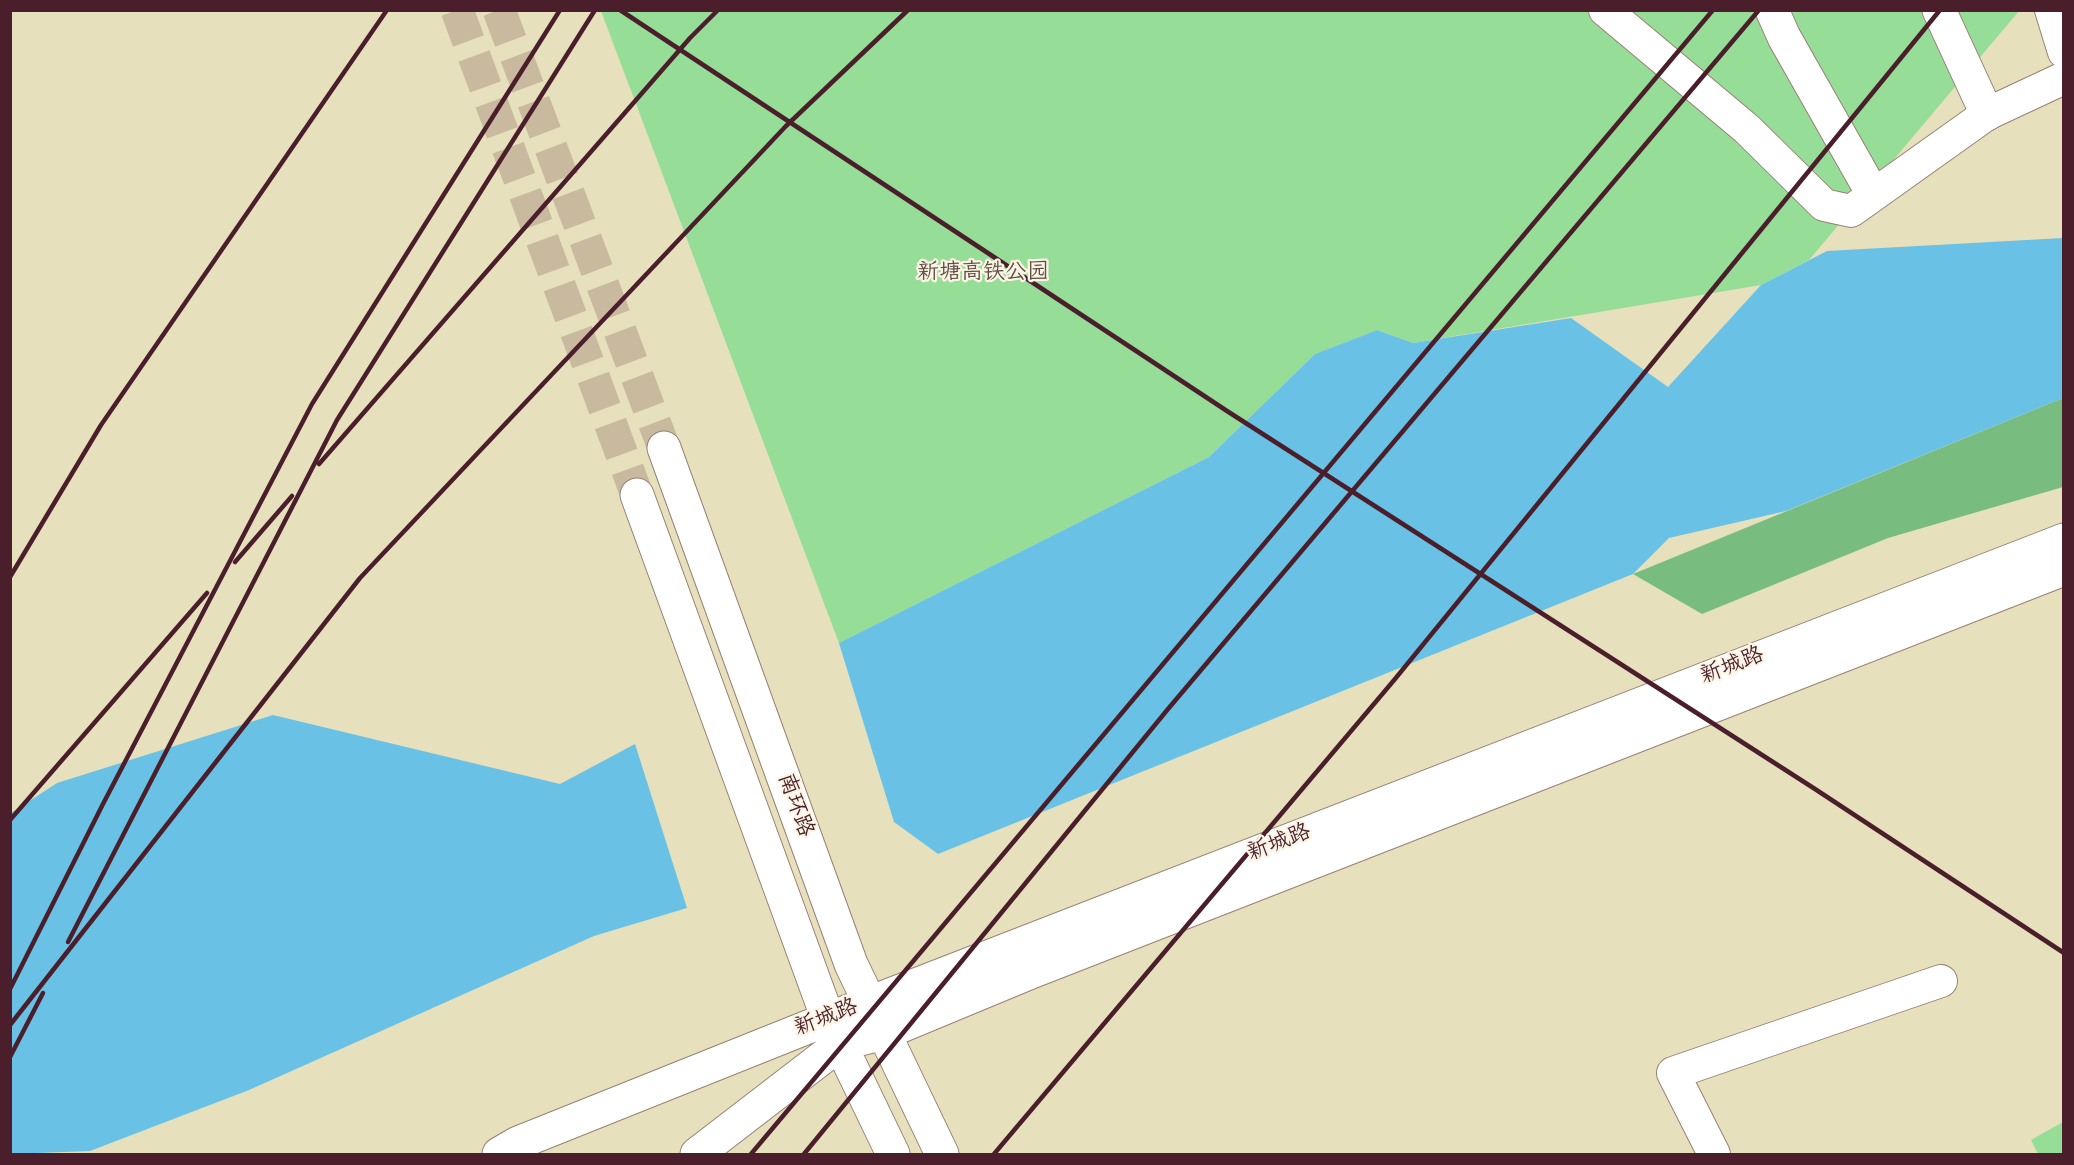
<!DOCTYPE html>
<meta charset="utf-8">
<style>
body{margin:0}
#map{position:relative;width:2074px;height:1165px;overflow:hidden;background:#e7e0bc;font-family:Dekko,sans-serif}
canvas{display:block}
.frame{position:absolute;inset:0;border:12px solid #4a1f2b;pointer-events:none}
</style>
<div id="map">
<canvas width="2074" height="1165"></canvas>
<div class="frame"></div>
</div>
<script>
const context = document.querySelector('canvas').getContext('2d');
context.lineJoin = 'round';
function fill(path, color) { context.fillStyle = color; context.fill(path, 'evenodd'); }
function strokePath(path, color, width, dash) { context.strokeStyle = color; context.lineWidth = width; context.lineCap = dash ? 'butt' : 'round'; context.setLineDash(dash || []); context.stroke(path); }
function label(font, color, halo, rows, align = 'center') {
  context.font = font + ' Dekko,"LXGW WenKai TC",sans-serif'; context.lineWidth = 4.5; context.setLineDash([]); context.textBaseline = 'middle'; context.strokeStyle = halo; context.fillStyle = color; for (const [text, x, y, turn = 0] of rows) {
    context.save(); context.translate(x, y); context.rotate((+turn || 0) * Math.PI / 180); context.textAlign = isNaN(turn) ? turn : align; if (halo) context.strokeText(text, 0, 0); context.fillText(text, 0, 0); context.restore();
  }
}
fill(new Path2D(`
 M601,11h1418l-210,249 -48,25 -348,58 -36,-13 -62,24 -106,103 -370,186z
 M2063,1122v32h-25l-7,-14z`), '#96dd97');
fill(new Path2D(`
 M2063,398v89l-175,51 -186,76 -69,-40z`), '#78bc80');
fill(new Path2D(`
 M2063,238v160l-277,113 -117,27 -36,36 -695,280 -44,-32 -55,-179 370,-186 106,-103 62,-24 36,13 158,-25 97,69 93,-102 66,-34z
 M273,715l287,69 75,-40 52,164 -93,28 -345,154 -159,61 -79,3v-341l46,-30z`), '#69c2e6');
strokePath(new Path2D(`
 M457,10l180,485
 M499,10l165,438`), '#c8b99f', 33, [33, 16]);
const street = new Path2D(`
 M1605,10l142,119 77,76 27,6 136,-97 77,-36
 M2051,10l13,42
 M1714,1154l-41,-81 268,-92`);
const secondary = new Path2D(`
 M1772,10l12,27 89,157
 M1939,10l48,104`);
const primary = new Path2D(`
 M664,448l187,516 91,190
 M637,495l191,524 65,135
 M499,1154l19,-11 310,-124 1236,-479
 M697,1154l143,-110 44,-11 147,-61 1033,-403`);
strokePath(street, '#988074', 34);
strokePath(secondary, '#988074', 35);
strokePath(primary, '#988074', 35);
strokePath(street, '#fff', 32);
strokePath(secondary, '#fff', 33);
strokePath(primary, '#fff', 33);
strokePath(new Path2D(`
 M620,10l607,401 588,378 249,164
 M319,464l371,-426 28,-28
 M235,562l57,-66
 M10,577l91,-152 286,-415
 M10,820l197,-227
 M68,942l269,-522 258,-410
 M10,989l94,-187 208,-398 248,-394
 M10,1025l350,-447 426,-452 122,-116
 M10,1057l33,-64
 M751,1154l962,-1144
 M804,1154l364,-445 591,-699
 M994,1154l401,-475 545,-669`), '#4a1f2b', 4.5);
label('22px', '#5d4e46', '#fcf5e5', [
 ["新塘高铁公园",983,275]
]);
label('22px', '#4a1f2b', '#fcf5e5', [
 ["新城路",1733,668,-21],
 ["南环路",793,806,70],
 ["新城路",1280,845,-21],
 ["新城路",827,1020,-21]
]);
</script>
